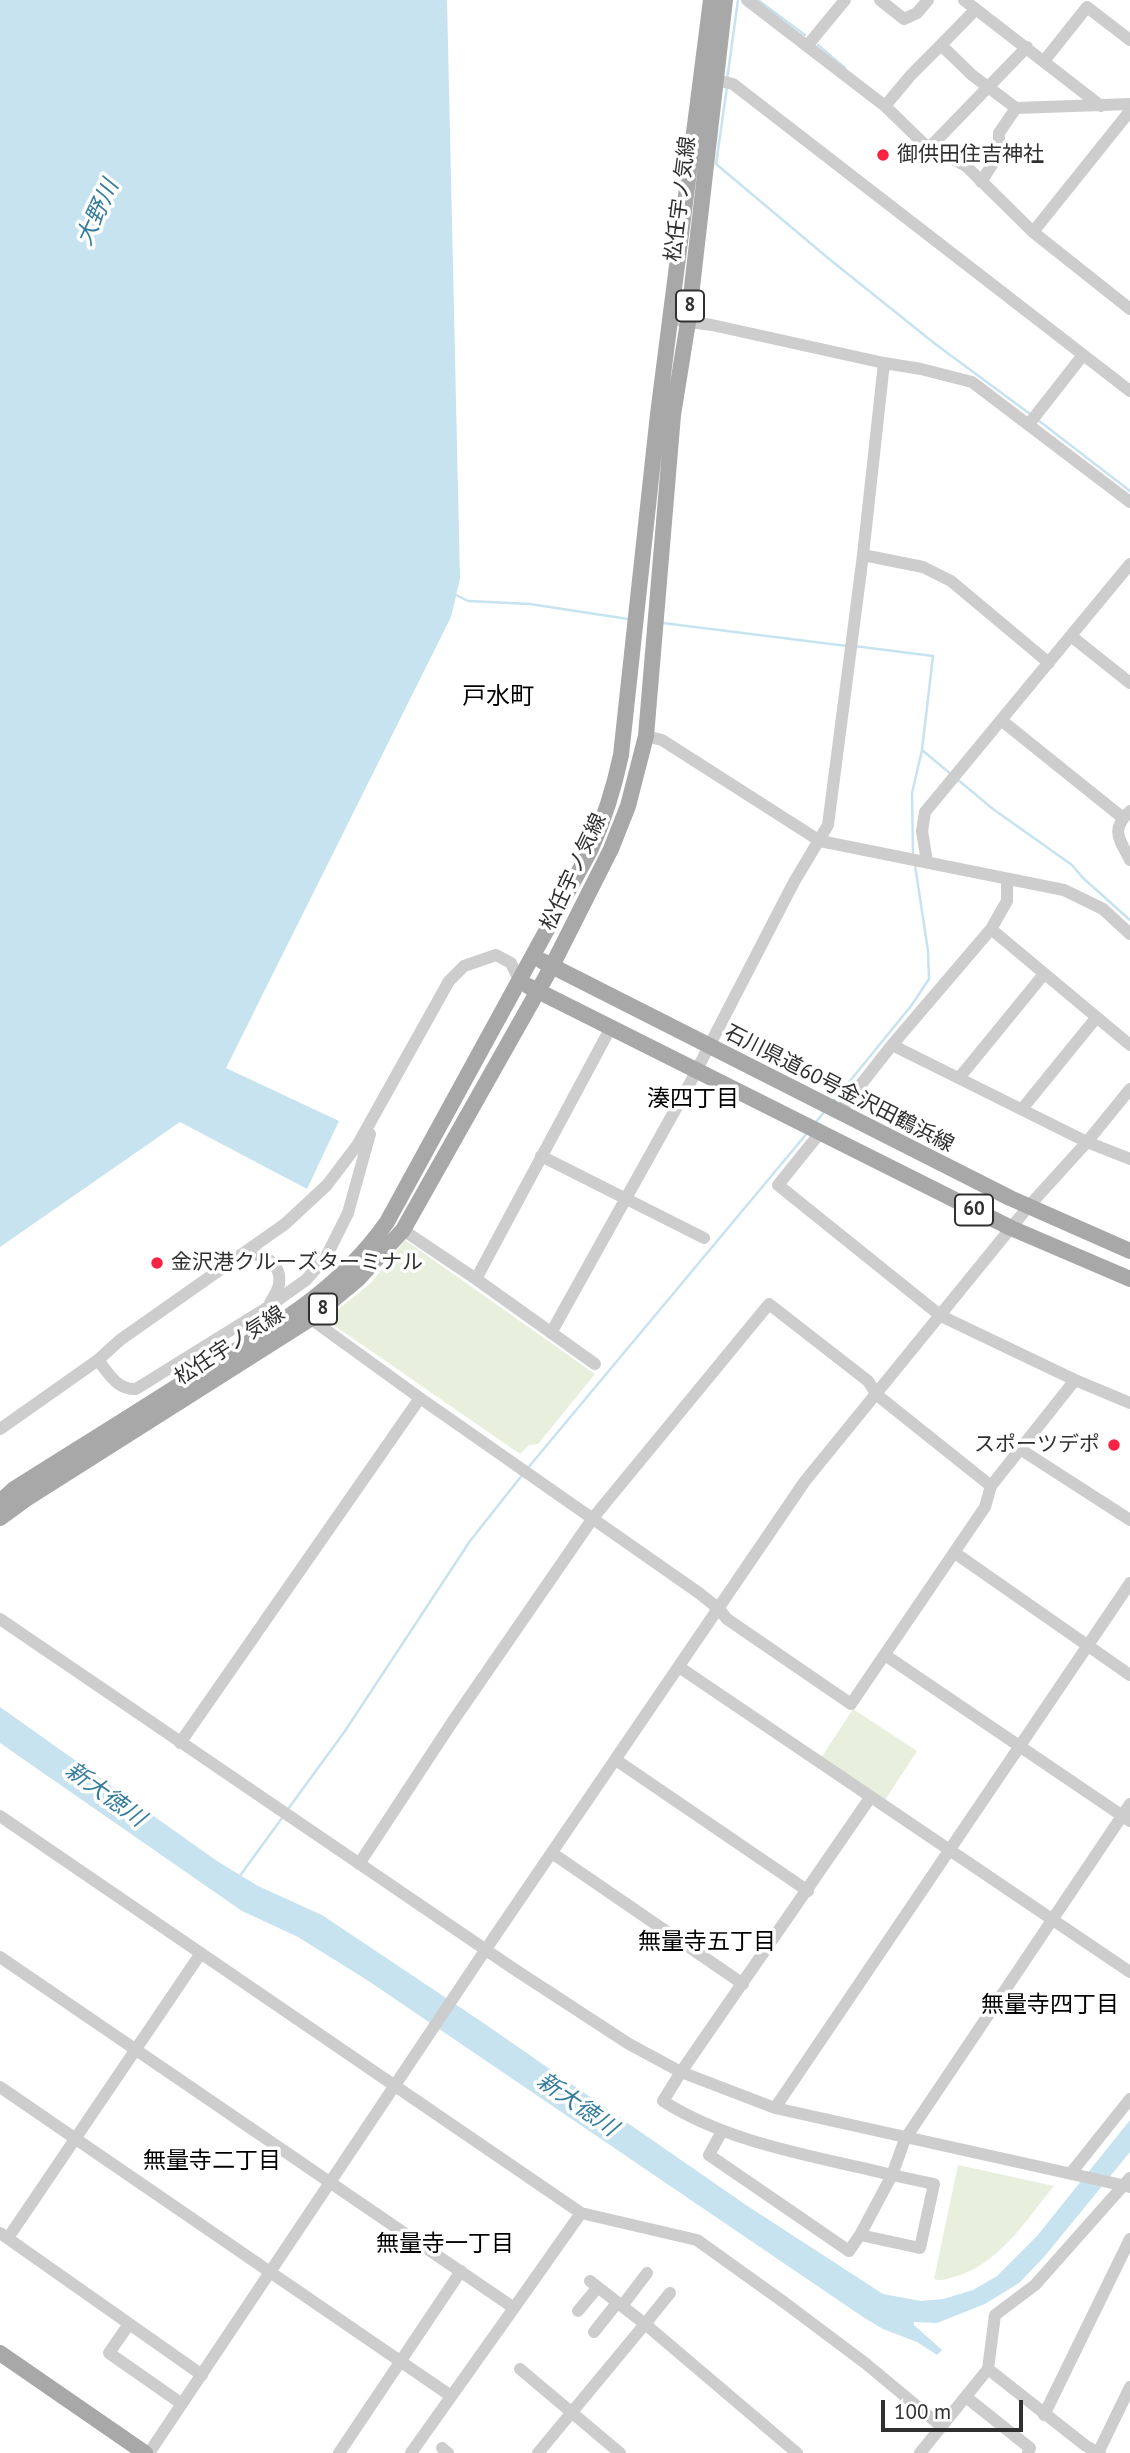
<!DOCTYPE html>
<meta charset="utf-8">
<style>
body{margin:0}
#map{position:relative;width:1130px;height:2453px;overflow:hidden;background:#fff;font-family:"PT Sans",sans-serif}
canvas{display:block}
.scale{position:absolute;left:881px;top:2400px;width:142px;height:32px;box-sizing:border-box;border:4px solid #303030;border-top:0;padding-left:9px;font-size:21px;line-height:24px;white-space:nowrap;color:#303030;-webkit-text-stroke:5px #fff;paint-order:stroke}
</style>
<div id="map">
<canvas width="1130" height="2453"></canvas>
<div class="scale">100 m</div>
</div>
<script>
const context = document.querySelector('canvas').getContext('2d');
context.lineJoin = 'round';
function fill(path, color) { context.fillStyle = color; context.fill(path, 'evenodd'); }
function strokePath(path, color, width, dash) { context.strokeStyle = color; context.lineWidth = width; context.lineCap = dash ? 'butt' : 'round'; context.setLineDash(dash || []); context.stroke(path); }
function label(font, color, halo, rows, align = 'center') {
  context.font = font + ' "PT Sans","Noto Sans JP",sans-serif'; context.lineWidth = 7; context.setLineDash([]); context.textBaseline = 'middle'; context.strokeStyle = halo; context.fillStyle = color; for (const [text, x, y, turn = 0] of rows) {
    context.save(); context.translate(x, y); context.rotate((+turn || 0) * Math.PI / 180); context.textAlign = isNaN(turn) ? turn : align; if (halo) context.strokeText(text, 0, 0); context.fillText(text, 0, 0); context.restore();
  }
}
fill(new Path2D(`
 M405,1240l190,134 -57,70 -9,1 -9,9 -185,-128 1,-15 35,-28z
 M853,1709l64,42 -32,49 -64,-42z
 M958,2165l96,21c-29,35 -56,81 -104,92 -6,2 -10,3 -16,1z`), '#e8efdd');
fill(new Path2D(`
 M0,0h447l13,579 -9,38 -225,451 113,53 -32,68 -127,-67 -180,125z
 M0,1707l217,154 41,25 64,29 160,107 264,183 137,89 38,7 22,-2 30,-9 24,-14 40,-40 93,-116v32l-86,105 -25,26 -34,21 -48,19 -23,-1v3l28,25 -5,5 -20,-13 -34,-13 -20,-12 -496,-337 -69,-43 -56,-26 -242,-168z`), '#c8e3f0');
strokePath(new Path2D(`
 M758,0l47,35
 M818,45l27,23
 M727,80l11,-80
 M727,87l-11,77 112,94 106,85 96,71
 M1038,420l92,71
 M456,595l12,6 62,3 98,15
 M663,623l184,23
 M854,646l79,10 -11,94 -10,43 1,62
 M922,750l30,25
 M957,779l36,30 79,56 11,13 47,42
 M832,1103l79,-97 18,-27 -1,-28 -13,-86
 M816,1122l9,-11
 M527,1469l281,-337
 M288,1809l57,-78 125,-190 53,-67
 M239,1877l43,-59`), '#c8e3f0', 2.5);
strokePath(new Path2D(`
 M747,0l138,106 40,39 41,21 67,66 97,77
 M880,0l24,19 13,-6 11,-13
 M964,0l137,106
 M941,45l35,-36
 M807,46l38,-46
 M1044,61l43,-54 43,33
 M716,80l17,4 397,307
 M885,106l26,-31 30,-30 31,30 44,33 114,-4
 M930,147l97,-100
 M981,182l18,-28v-21l17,-25
 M1033,232l97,-121
 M681,321l31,4 172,38 37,6 51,13 158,120
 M1029,424l54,-69
 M863,555l60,12 28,14 98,82
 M1071,636l59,47
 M1001,720l122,98
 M646,736l16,4 158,101 244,49 39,19 27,25
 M1130,811c-20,19 -11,27 0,49
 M927,862l-5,-31 3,-19 205,-248
 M1007,880v21l-16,28 -99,116 195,97 43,17
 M991,929l139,116
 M959,1078l85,-104
 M1022,1109l74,-91
 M840,1111l52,-66
 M820,1133l-42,52 163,131 134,64 55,23
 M541,1156l163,82
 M403,1230l73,49 119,85
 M244,1255c20,-4 41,11 34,33 -2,5 -5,10 -8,15
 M476,1279l134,-250
 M304,1314l116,84 279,195 20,16 8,10 124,85 134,-197 6,-21 84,-106
 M551,1333l138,-248 105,-203 34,-57 35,-270 21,-192
 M98,1360c11,14 19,30 38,29l132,-82 38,-27 20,-23 22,-44 22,-79
 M0,1429l98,-69 22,-20 165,-116 42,-39 31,-41 91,-163 15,-15 32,-11 15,8 9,19
 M1020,1449l110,71
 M955,1553l175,122
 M0,1619l514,350 115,75 52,28 94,36 355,79
 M885,1655l245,166
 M679,1667l451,305
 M180,1743l240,-345
 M616,1760l192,131
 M870,1798l-189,274 -18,29c67,43 152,55 229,74l13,-36 225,-335
 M0,1816l581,397 116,27 88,63 80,60 77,64
 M552,1853l191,131
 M359,1864l94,-143 140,-203 176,-214 99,77 9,14 114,91
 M0,1957l514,351 -103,145
 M0,2087l451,309
 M775,2108l355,-525
 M722,2131l-13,24 140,96 11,-16
 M1071,2173l59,-74
 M892,2175l42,9 -14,64 -60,-13z
 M0,2233l202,142
 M8,2238l193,-285
 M590,2281l55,43 25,-31
 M622,2306l25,-33
 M514,2308l67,-95
 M578,2311l20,-24
 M129,2324l-20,29 73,51
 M594,2332l23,-29
 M520,2369l100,84
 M966,2397l64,51 -2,5
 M1044,2415l86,-176
 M442,2448l6,5
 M149,2453l337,-504 319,-468 223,-274 59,-65 43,-53
 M339,2453l122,-182
 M538,2453l107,-129 152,129
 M920,2453l68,-84
 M1098,2453l32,-66
 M1100,2453l-14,-7 -98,-77 7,-54 40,-30 95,-107`), '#cdcdcd', 12);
strokePath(new Path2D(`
 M542,961l468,237 120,53
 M528,986l483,242 119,51
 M0,1502l14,-13c58,-36 117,-73 175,-110 75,-46 147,-84 198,-157l203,-371c14,-31 24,-63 31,-96l37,-341 53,-414
 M0,1518l26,-19 284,-180 48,-40 45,-49 149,-264 59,-117 17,-43 18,-70 27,-321 15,-93 37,-322
 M0,2353l145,100`), '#a8a8a8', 16);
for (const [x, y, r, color] of [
 [883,155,7,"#f72343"],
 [157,1263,7,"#f72343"],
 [1114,1445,7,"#f72343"]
]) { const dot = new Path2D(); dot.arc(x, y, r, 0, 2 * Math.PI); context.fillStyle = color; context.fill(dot); strokePath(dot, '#fff', 2.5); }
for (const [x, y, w] of [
 [690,306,28],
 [974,1210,38],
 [323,1309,28]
]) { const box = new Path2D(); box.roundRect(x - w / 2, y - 15.5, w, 31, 5); context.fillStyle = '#fff'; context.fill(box); strokePath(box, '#303030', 2); }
label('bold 19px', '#303030', null, [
 ["8",690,306],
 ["60",974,1210],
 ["8",323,1309]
]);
label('21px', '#303030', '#fff', [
 ["御供田住吉神社",897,155],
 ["金沢港クルーズターミナル",171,1263],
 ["スポーツデポ",1100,1445,"right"]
], 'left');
label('21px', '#303030', '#fff', [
 ["松任宇ノ気線",681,199,-83],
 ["松任宇ノ気線",574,872,-65],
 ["石川県道60号金沢田鶴浜線",839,1089,27],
 ["松任宇ノ気線",230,1346,-33]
]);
label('italic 23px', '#357c9c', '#fff', [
 ["大野川",98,213,-65],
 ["新大徳川",105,1795,36],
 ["新大徳川",577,2105,35]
]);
label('23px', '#000', '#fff', [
 ["湊四丁目",693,1099],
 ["無量寺五丁目",707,1942],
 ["無量寺四丁目",1050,2005],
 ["無量寺二丁目",212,2161],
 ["無量寺一丁目",445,2244]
]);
label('24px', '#000', '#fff', [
 ["戸水町",498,697]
]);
</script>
